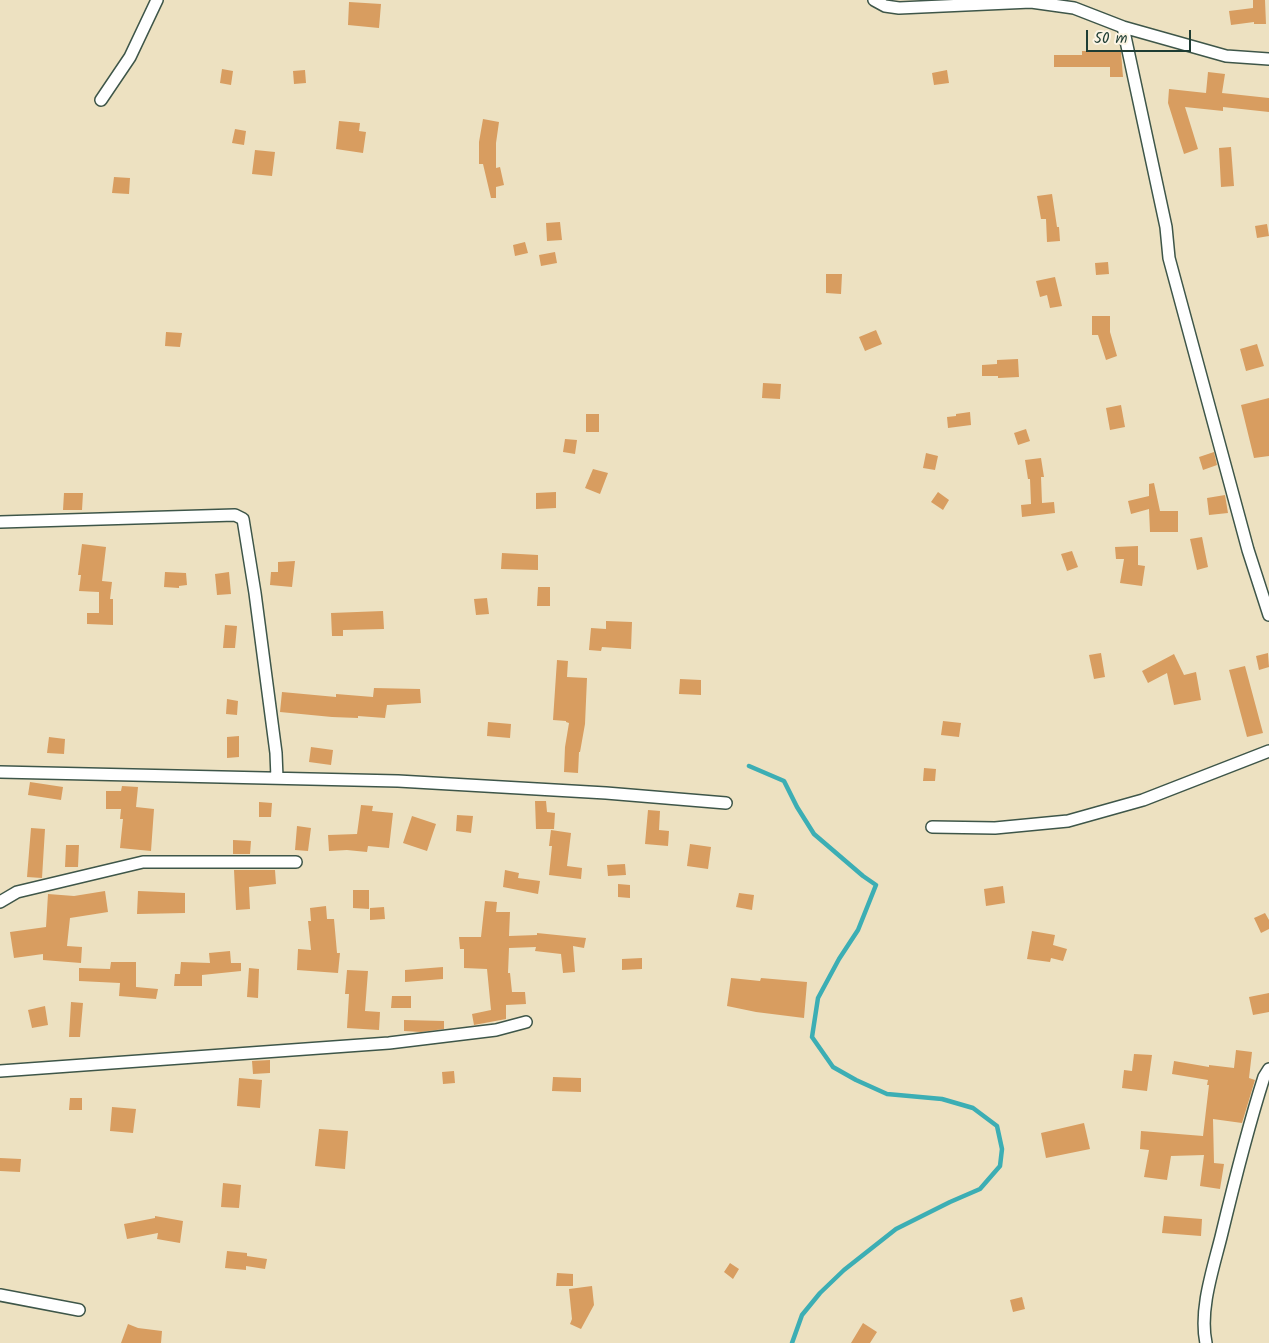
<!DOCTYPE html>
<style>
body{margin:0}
#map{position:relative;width:1269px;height:1343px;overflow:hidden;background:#ede1c1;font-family:Kalam,sans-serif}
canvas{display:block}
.scale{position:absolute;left:1086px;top:30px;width:105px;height:22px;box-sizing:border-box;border:2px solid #1f3d34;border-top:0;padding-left:6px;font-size:15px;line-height:18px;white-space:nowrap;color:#1f3d34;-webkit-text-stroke:4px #fcf5e5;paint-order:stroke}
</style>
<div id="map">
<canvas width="1269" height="1343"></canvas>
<div class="scale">50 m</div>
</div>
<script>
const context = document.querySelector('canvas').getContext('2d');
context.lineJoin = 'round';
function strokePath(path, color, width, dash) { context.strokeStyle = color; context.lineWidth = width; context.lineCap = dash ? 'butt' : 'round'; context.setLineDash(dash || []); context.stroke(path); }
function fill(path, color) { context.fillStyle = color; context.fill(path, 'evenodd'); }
strokePath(new Path2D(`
 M749,766l35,15 13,26 17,27 49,42 13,9 -18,45 -19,29 -21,39 -6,39 21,30 23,13 31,14 55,5 31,9 24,18 5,23 -2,17 -20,23 -30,13 -54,27 -52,41 -24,23 -18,22 -10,28`), '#3caeb4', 4.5);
fill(new Path2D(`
 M1253,0h12l1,24h-12v-2l-23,3 -2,-14 24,-3z
 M349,2l32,2 -2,24 -31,-3z
 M1082,51h13v1h26l2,25h-13v-10h-56v-12h28z
 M222,69l11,2 -2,14 -11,-2z
 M305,70l1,13 -12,1 -1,-13z
 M947,70l2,13 -15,2 -2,-12z
 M1208,72l17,2 -3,19 47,5v14l-46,-5v4l-38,-4 13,42 -14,5 -16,-51 1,-14 37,4z
 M483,119l16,3 -3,21v25l4,-1 4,18 -8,2v11h-5l-8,-34h-4v-22z
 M339,121l21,2 -1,8 7,1 -3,21 -27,-4z
 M235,129l11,2 -2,14 -12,-2z
 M1231,147l3,39 -13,1 -2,-39z
 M255,150l20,2 -3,24 -20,-2z
 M114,177l16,1 -1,16 -17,-1z
 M1052,194l5,33h2l1,14 -13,1 -1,-23h-5l-4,-23z
 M560,222l2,18 -15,1 -1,-18z
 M1267,224l2,12 -12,2 -2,-12z
 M525,242l3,11 -13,3 -2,-11z
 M555,252l2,11 -16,3 -2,-11z
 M1108,262l1,12 -13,1 -1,-12z
 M826,274h16l-1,20 -15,-1z
 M1055,277l7,29 -12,2 -3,-13 -7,2 -4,-16z
 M1092,316h18v16l7,24 -11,4 -8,-25h-6z
 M876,330l6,14 -17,7 -6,-14z
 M166,332l16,1 -2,14 -15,-1z
 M1257,344l7,22 -18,5 -6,-22z
 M1018,359l1,18 -21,1v-2h-16v-11l15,-1v-4z
 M763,383l18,1 -1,15 -18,-1z
 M1269,398v58l-15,2 -13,-53z
 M1121,405l4,22 -15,3 -4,-22z
 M970,412l1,13 -23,3 -1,-11 9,-1v-2z
 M586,414h13v18h-13z
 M1026,429l4,12 -12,4 -4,-12z
 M565,439l12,1 -2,14 -12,-2z
 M1214,452l3,13 -14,5 -4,-13z
 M926,453l12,3 -3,14 -12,-2z
 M1041,458l3,19h-3l1,26 12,-1 1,11 -33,4 -1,-12 10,-1 -1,-25h-2l-3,-19z
 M593,469l15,4 -8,21 -15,-6z
 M1154,483l6,28h18v21h-28l-1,-23 -18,5 -3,-13 21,-5v-12z
 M556,492v16l-20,1v-16z
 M938,492l11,8 -6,10 -12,-8z
 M64,493h19l-1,17h-19z
 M1225,495l3,18 -19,2 -2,-17z
 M1202,537l6,30 -11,3 -7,-31z
 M82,544l24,3 -4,34 10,1 -2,17h3v26l-26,-1v-11h12v-21l-20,-1 2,-16h-3z
 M1138,546v19l7,1 -3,20 -22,-3 4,-24h-8l-1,-12z
 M1072,551l6,16 -11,4 -6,-17z
 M502,553l36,2v15l-37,-1z
 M295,561l-3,26 -22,-2 1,-13h7v-10z
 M165,572l21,1 1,12 -8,1v2l-15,-1z
 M229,572l2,22 -14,1 -2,-21z
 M538,587h12v19h-13z
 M487,598l2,16 -13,1 -2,-16z
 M383,611l1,18 -41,1v6h-11l-1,-23z
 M606,621l26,1 -1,27 -29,-2 -1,4 -12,-1 2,-22 15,1z
 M225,625l12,1 -2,22h-12z
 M1101,653l4,24 -11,2 -5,-24z
 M1268,653l1,14 -10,3 -3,-14z
 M1174,654l10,21 12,-3 5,28 -27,5 -7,-32 -19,10 -6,-12z
 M557,660l11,1 -1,16 20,1 -2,46 -5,28h-1l-1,21 -14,-1 1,-25 4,-24 -3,-1v-1l-13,-1z
 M1245,666l18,67 -16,4 -18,-67z
 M680,679l21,1v15l-22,-1z
 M374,688l46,1 1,14 -34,2 -2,13 -27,-2v2l-26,-1 -52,-5 2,-20 54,5v-3l37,3z
 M227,699l11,2 -1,14 -11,-1z
 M943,721l18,2 -2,14 -18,-2z
 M488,722l23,2 -1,14 -23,-2z
 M239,736v21l-12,1v-21z
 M49,737l16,2 -1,15 -17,-1z
 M311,747l22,3 -2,15 -22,-3z
 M924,768l12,1 -1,12h-12z
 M30,782l33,5 -2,13 -33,-5z
 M122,786l16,1 -2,20 18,2 -3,42 -31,-3 3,-29h-3l1,-10h-15v-18h15z
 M535,801h11l1,11 8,1 -1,16h-18z
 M259,802l13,1 -1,14h-12z
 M361,805l12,1 -1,5 21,2 -4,35 -21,-2 -1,6 -20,-2 -18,1 -1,-16 29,-1z
 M648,810l12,1 -1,19 10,1 -1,15 -23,-2z
 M457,815l16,1 -2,17 -15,-2z
 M412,816l24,8 -9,27 -24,-8z
 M297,826l14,2 -3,23 -13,-1z
 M31,828l14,1 -3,49 -15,-1z
 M551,830l20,3 -4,33 15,2 -1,11 -32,-4 3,-29h-3z
 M233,840l18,1 -1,13h-17z
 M690,844l21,3 -3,22 -21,-3z
 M66,845h13l-1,22h-13z
 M625,864l1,11 -18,1 -1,-11z
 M234,870h41l1,14 -27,3 1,22 -14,1z
 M505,870l14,3 -1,5 22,3 -2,13 -35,-7z
 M618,884l12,1v13l-12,-1z
 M1003,886l2,17 -19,3 -2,-17z
 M353,890h16v19l-16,-1z
 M105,891l3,21 -38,6 -3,28 15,1 -1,16 -38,-3v-6l-29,4 -4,-26 36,-5 2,-33 26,2z
 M138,891l47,2v20l-48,1z
 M739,893l15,2 -2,15 -16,-3z
 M485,901l12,1 -1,10h14l-1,24 28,-1v-2l49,5 -2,10 -11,-2 2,26 -12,1 -2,-19 -26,-3 1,-4 -27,1 -1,25h2l2,19h13l1,12 -20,1v14l-32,6 -2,-11 19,-4 -4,-41 -23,-1v-19h-4l-1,-12h22z
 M326,906l1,13h7l3,34h3l-2,20 -41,-3 1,-21 13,1 -3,-29h3l-1,-13z
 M384,907l1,12 -15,1v-12z
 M1265,913l4,7v9l-8,4 -7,-15z
 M1032,931l23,4 -2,10 14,4 -4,12 -12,-3 -1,4 -23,-3z
 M230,951l1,12h10v8l-39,4v11h-28l1,-12h5l1,-12 29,1 -1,-10z
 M642,958v11l-20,1v-11z
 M111,962h25v25l22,2 -2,10 -37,-3 1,-13 -41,-2v-13l31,1z
 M443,967v12l-38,3v-12z
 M249,968l10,1 -1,29 -11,-1z
 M347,970l21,1 -3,40 15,1 -1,18 -32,-2 2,-34h-4z
 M731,978l29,3 1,-3 46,4 -3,36 -48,-6 -29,-6z
 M1269,993v19l-16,3 -4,-18z
 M392,996h19v12h-20z
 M71,1002l12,1 -3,34h-11z
 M45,1006l3,19 -16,3 -4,-18z
 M404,1020l40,1v8l-23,3 -17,-1z
 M1236,1050l16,2 -3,26 6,2 -13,43 -29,-4 1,44 10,1 -4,25 -20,-3 4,-31 -33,1 -4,24 -23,-3 5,-27 -9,-1 1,-18 62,5 6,-51h-2l1,-5 -36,-6 2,-13 35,6v-2l25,3z
 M1134,1054l18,1 -5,36 -25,-3 2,-18 8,1z
 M270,1060v13l-17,1 -1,-13z
 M454,1071l1,12 -12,1 -1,-12z
 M553,1077l28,1v14l-29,-1z
 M239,1078l23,2 -2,28 -23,-2z
 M70,1098h12v12h-13z
 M112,1107l24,2 -3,24 -23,-2z
 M1084,1123l6,26 -44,9 -5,-25z
 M319,1129l29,2 -3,38 -30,-3z
 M0,1158l21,1 -1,13 -20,-1z
 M223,1183l18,2 -2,23 -18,-1z
 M155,1216l28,5 -3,22 -23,-4 1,-6 -31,6 -3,-15 31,-6z
 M1164,1216l38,3 -1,17 -39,-3z
 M227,1251l20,2v3l20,3 -2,10 -19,-3v4l-21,-2z
 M730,1263l9,6 -6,10 -9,-7z
 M557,1273l16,1v12h-17z
 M592,1286l2,19 -13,24 -11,-5 2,-5 -3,-30z
 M1022,1297l3,12 -12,3 -3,-12z
 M863,1323l14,9 -7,11h-19z
 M128,1324l10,4 24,3 -1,12h-40z`), '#d89d60');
const minor = new Path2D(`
 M874,0l11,6 14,2 132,-6 43,6 49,19 103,29 43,3
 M1123,27l43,200 3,31 79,292 21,65
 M101,100l29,-43 27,-57
 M0,522l235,-7 8,4 12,74 21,160 1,25
 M0,772l398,9 208,12 120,10
 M932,827l63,1 73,-7 75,-21 126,-49
 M0,902l17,-10 126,-30h153
 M0,1071l389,-28 107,-13 30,-8
 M0,1295l79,15
 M1206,1343c-7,-33 7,-74 15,-106 13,-54 26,-107 43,-160l5,-8`);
strokePath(minor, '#3e5649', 14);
strokePath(minor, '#fff', 11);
</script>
